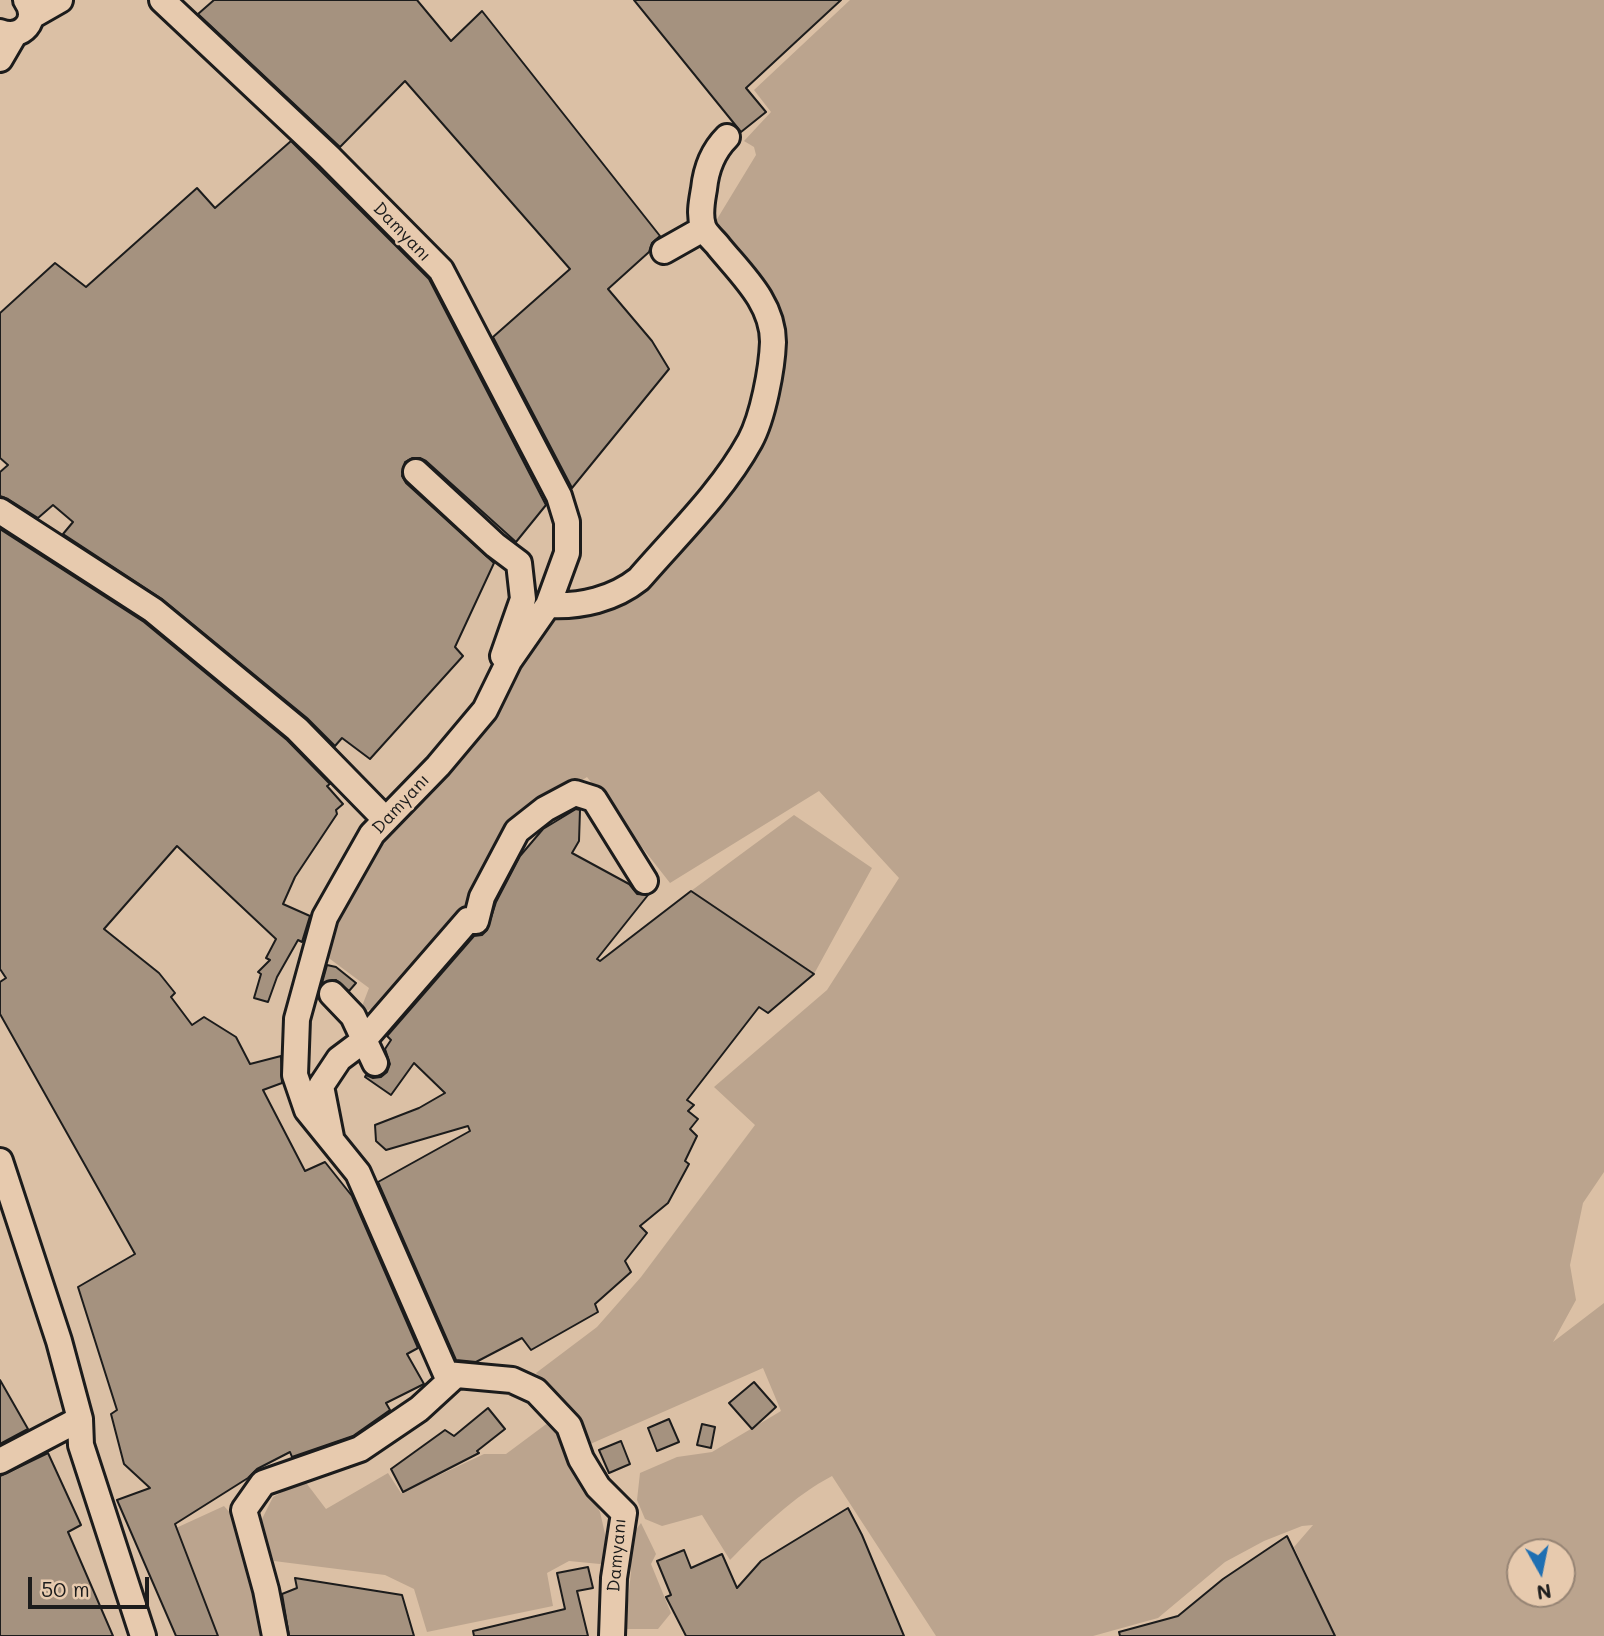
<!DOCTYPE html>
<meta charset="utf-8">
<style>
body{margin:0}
#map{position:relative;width:1604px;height:1636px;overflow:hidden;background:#dbc0a5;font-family:Mali,sans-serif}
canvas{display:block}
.north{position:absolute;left:1506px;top:1538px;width:70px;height:70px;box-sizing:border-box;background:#e7caae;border:2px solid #968474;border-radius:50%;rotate:171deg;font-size:19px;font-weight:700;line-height:28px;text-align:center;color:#1c1c1c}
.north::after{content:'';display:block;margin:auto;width:24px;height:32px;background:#1f6fb2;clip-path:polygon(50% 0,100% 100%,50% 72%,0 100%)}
.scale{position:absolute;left:28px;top:1577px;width:121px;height:32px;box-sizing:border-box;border:4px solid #1c1c1c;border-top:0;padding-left:9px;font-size:21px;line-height:24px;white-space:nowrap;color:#1c1c1c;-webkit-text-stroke:5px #e7caae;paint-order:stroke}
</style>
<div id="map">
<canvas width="1604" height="1636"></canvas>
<div class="north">N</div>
<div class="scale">50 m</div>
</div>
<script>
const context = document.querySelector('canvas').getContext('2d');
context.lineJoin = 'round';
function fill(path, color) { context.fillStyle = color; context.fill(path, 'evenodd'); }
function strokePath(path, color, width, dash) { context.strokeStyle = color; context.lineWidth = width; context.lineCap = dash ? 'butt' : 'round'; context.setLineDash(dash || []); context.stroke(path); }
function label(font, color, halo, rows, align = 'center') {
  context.font = font + ' Mali,sans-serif'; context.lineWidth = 5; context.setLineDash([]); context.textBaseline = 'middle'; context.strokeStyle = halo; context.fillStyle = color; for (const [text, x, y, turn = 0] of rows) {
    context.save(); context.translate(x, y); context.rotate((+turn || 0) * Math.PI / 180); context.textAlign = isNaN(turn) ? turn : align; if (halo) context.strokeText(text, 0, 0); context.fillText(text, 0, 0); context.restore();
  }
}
fill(new Path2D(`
 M850,0h754v1172l-21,31 -13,62 6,35 -23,42 51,-39v333h-269l-41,-89 19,-22 -11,1 -38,15 -39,21 -67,56 -65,18h-157l-104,-160c-38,20 -72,53 -102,84l-28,-45 -40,11 -17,-7 -8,-19 3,-27 37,-16 35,-5 69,-41 -18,-43 -175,77 -37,-55 -15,-17 61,-46 44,-50 114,-152 -41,-38 113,-97 72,-112 -80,-87 -149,92 -83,-106 -83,54 -28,76 -88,95 -29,12 10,-26 -43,-32 19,-69 196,-266 66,-18 125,-127 45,-132 -66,-115 45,-74 -2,-8 -10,-6 27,-29 -17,-22zM1520,1552h42v42h-42z
 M794,815l78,53 -58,106 -123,-83z
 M549,1422l27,41 24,49 11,48 -11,4 -31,-3 -22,12 6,33 -126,26 -13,-43 -29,-14 -111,-14 -14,-38 13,-26 31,-17 22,29 62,-36 13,20 83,-39h22z
 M224,1506l15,17 30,113h-51l-42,-108z
 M641,1523l15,31 -5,10 20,49 -13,16h-33l6,-57v-36z`), '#bba48e');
const building = new Path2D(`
 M214,0h203l34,41 31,-30 178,225 -8,7 -3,9 -41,37 44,52 17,28 -97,119 -79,-151 77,-68 -165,-188 -65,66 -142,-133z
 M634,0h207l-95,88 20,24 -25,20z
 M291,141l138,138 117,226 -30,37 -90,-81 -6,-3h-8l-7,4 -3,14 4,7 88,80 -39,84 8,9 -93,103 -28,-21 -7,8 -28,-28 -145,-119 -99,-65 10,-12 -20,-17 -15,13 -30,-19 -8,-3v-24l8,-7 -8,-7v-145l55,-50 31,24 111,-99 18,20z
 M0,529l144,93 143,118 43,44 -3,2 16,18 -7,6 1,4 -42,63 -12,27 27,12 -8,26 -4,-2 -21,37 -9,25 -14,-4 7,-24 -3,-2 12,-12 -4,-2 10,-19 -99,-93 -73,83 55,44 16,20 -4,4 21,28 12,-8 32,20 14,27 31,-8 1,27 -19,7 42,81 20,-9 27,34 66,152 -11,6 17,30 -38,19 4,7 -37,26 -61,21 -2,-5 -33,17 -9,9 -73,46 43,112h-42l-59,-136 33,-12 -26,-24 -13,-50 6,-4 -39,-123 57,-33 -135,-240v-32l6,-4 -6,-9z
 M576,809l4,1 -1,31 -7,12 57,31 8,10 11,1 -51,64 3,2 91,-70 123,83 -46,39 -9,-6 -72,93 7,5 -6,6 10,8 -8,10 7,7 -12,25 4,3 -21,39 -28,23 7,7 -22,28 6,11 -36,32 3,8 -67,38 -9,-12 -46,24 -20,-2 -78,-178 92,-51 -2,-5 -82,24 -10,-9 -1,-16 44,-17 26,-15 -31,-30 -23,32 -26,-18 1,-2 7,3 8,-1 6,-5 3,-8 -5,-15 6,-9 -4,-4 87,-100 8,-1 5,-5 9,-28 24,-46 23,-27z
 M327,965l9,2 20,16 -7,8 -13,-11 -14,3z
 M0,1380l28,49 -28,15z
 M754,1382l22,25 -24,22 -23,-26z
 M488,1408l17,21 -28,22 2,2 -76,39 -12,-23 54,-39 9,6z
 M669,1419l10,23 -22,9 -9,-23z
 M702,1424l13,3 -4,21 -14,-3z
 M621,1441l9,23 -21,9 -10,-23z
 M48,1453l33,72 -13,7 45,104h-113v-160z
 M848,1508l14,27 42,101h-218l-20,-39 5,-2 -14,-34 27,-11 7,18 31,-14 15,34 24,-27z
 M1287,1536l48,100h-215l-1,-4 59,-16 45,-37z
 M588,1567l5,21 -16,3 11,45h-114l-1,-5 92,-22 -8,-36z
 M295,1578l107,17 12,41h-125l-7,-42 15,-6z`);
fill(building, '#a5927f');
strokePath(building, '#1c1c1c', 2);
const minor = new Path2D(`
 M162,0l167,157 112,113 118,226 8,26v31l-19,52 -39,56 -24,49 -47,56 -66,68 -47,83 -28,102 -2,56 12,35 51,63 88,201 66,6 24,11 33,35 12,33 17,28 26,26 -10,65 -2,58
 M32,16l28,-16
 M0,32c22,8 40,-12 26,-32
 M0,59l14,-24
 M664,251l39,-22
 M416,472l79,73 24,18 4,36 -20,57
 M0,511l153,99 144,119 88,90
 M548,605c33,2 66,-6 91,-26 38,-44 83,-87 111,-138 13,-24 22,-72 23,-99 0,-39 -31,-67 -54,-95 -5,-7 -14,-13 -16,-21 -4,-12 -1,-25 1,-37 2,-20 9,-38 23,-52
 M332,994l21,22 22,47
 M331,1137l-10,-51 18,-27 24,-18 105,-121 8,1 6,-24 35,-66 28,-22 30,-16 19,6 51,82
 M0,1161l59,180 21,78 1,26 62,191
 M0,1461l80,-42
 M275,1636l-9,-46 -22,-80 19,-27 97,-34 59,-40 37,-34`);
strokePath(minor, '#1c1c1c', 30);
strokePath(minor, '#e7caae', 24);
label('18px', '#1c1c1c', '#e7caae', [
 ["Damyanı",402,232,46],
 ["Damyanı",401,804,-47],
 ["Damyanı",617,1555,-85]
]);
</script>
